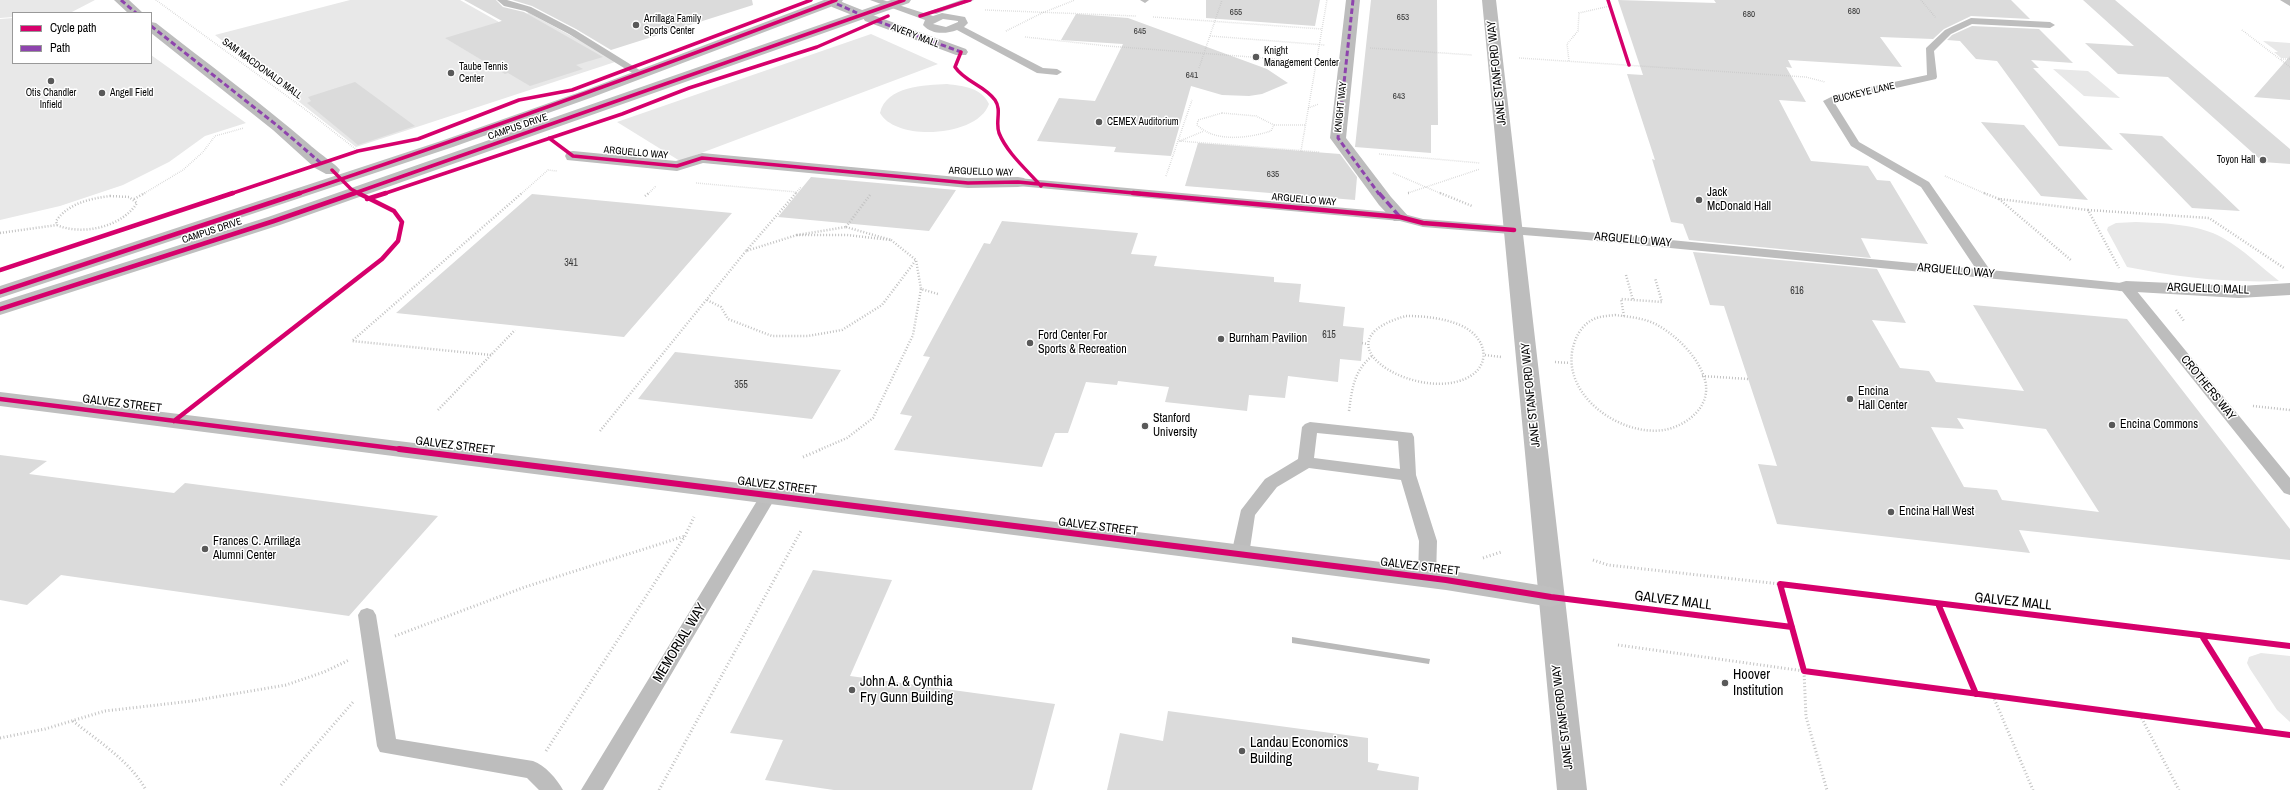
<!DOCTYPE html>
<style>
body{margin:0}
#map{position:relative;width:2290px;height:790px;overflow:hidden;background:#fff;font-family:"Archivo Narrow",sans-serif}
canvas{display:block}
.legend{position:absolute;left:12px;top:12px;width:140px;height:52px;box-sizing:border-box;background:#fff;border:1px solid #999;margin:0;padding:5px 7px;list-style:none;font-size:12px;color:#000}
.legend li{display:flex;align-items:center;gap:8px;height:20px}
.legend b{width:20px;border:1px solid #999}
</style>
<div id="map">
<canvas width="2290" height="790"></canvas>
<ul class="legend">
<li><b style="height:5px;background:#d6006c"></b>Cycle path</li>
<li><b style="height:5px;background:#8e44ad"></b>Path</li>
</ul>
</div>
<script>
const context = document.querySelector('canvas').getContext('2d');
context.lineJoin = 'round';
function fill(path, color) { context.fillStyle = color; context.fill(path, 'evenodd'); }
function strokePath(path, color, width, dash) { context.strokeStyle = color; context.lineWidth = width; context.lineCap = dash ? 'butt' : 'round'; context.setLineDash(dash || []); context.stroke(path); }
function label(font, color, halo, rows, align = 'center') {
  context.font = font + ' "Archivo Narrow",sans-serif'; context.lineWidth = 3; context.setLineDash([]); context.textBaseline = 'middle'; context.strokeStyle = halo; context.fillStyle = color; for (const [text, x, y, turn = 0] of rows) {
    context.save(); context.translate(x, y); context.rotate((+turn || 0) * Math.PI / 180); context.textAlign = isNaN(turn) ? turn : align; if (halo) context.strokeText(text, 0, 0); context.fillText(text, 0, 0); context.restore();
  }
}
fill(new Path2D(`
 M0,0h95l-25,13h-57v4l-13,1z
 M350,0h110l39,22 30,-9 89,48 -262,86 -141,-112z
 M13,18v45h138v-8l95,68 -41,13 -36,26 -46,23 -63,21 -60,14v-201z
 M871,34l67,30 -258,97 -63,-39z
 M2263,41l27,2v15h-9l-7,-6h4z
 M2053,69l35,2 32,27 -36,-2z
 M947,84c17,2 35,4 42,20 -11,33 -93,38 -109,9 6,-27 45,-28 67,-29z
 M2136,222c27,1 63,2 87,16 20,11 38,29 56,43 -51,2 -102,-4 -152,-14l-20,-37 1,-3 8,-4z
 M2261,653l29,3v66l-13,-12 -27,-41 -3,-6 2,-6z`), '#e8e8e8');
fill(new Path2D(`
 M1292,637l138,22 -1,5 -137,-21z`), '#bababa');
fill(new Path2D(`
 M464,0h32l7,7 21,5 79,45 -27,8 7,4 -53,17 -22,-13 -3,1 -60,-36 57,-17z
 M512,0h240l1,5 -142,45 -35,-21 -44,-23z
 M1206,0h114l-5,26 -109,-8z
 M1371,0h66l1,125h-7v28l-76,-6z
 M1618,0l98,3 -2,-3h297l19,19 -59,-3 -27,13 -11,10 -53,-2 22,30 -114,-7 4,8 -6,-1 20,35 -27,-2 32,61 57,5 9,14 13,1 38,63 -67,-6 10,20 -182,-18 -6,-16 -12,-2 -19,-63 3,1 -28,-86 16,1z
 M2083,0h32l175,149v15l-27,-2 -95,-85 -50,-3 -33,-31 49,3z
 M1076,14l52,4 139,51 21,14 -26,11 -13,2 -27,-1 -31,-9 -20,70 -57,-4 2,-5 -79,-6 22,-43 36,3 28,-57 -62,-4z
 M1972,26l67,3 34,34 -42,-3 8,8h-6l80,82 -54,-4 -62,-85 -21,-2 -16,-18 -13,-1 5,-5z
 M2290,56v44l-36,-3z
 M355,82l60,44 -57,19 -51,-42 4,-2 -3,-4z
 M1981,122l43,3 64,75 -47,-4z
 M2119,133l43,3 78,75 -48,-3z
 M1198,143l142,11 17,23 -2,23 -170,-14z
 M811,177l145,13 -27,41 -151,-14z
 M532,194l200,19 -108,124 -228,-24z
 M1002,221l136,12 -7,21 26,2 -3,10 120,11v5l27,2 -2,18 46,5 -2,19 21,2 -3,33 -21,-2 -2,23 -50,-6 -3,22 -36,-3 -2,16 -82,-9 4,-15 -51,-6 -1,4 -31,-3 -18,51h-13l-13,34 -148,-17 18,-34 -12,-2 30,-57 -7,-1 61,-113 6,1z
 M1693,252l184,17 29,54 -34,-3 28,48 29,3 7,11 88,9 -51,-86 154,14 163,210v31l-271,-30 11,23 -253,-29 -19,-60 19,2 -53,-160 -14,-1zM1957,418l89,11 53,83 -97,-12 -5,-10 -33,-3 -33,-60 33,2z
 M675,352l166,18 -29,49 -174,-20z
 M0,455l47,6 -18,13 145,19 11,-10 253,33 -89,100 -288,-41 -34,30 -27,-5z
 M813,570l79,10 -42,96 205,28 -23,86h-198l-69,-10 18,-40 -53,-7z
 M1168,711l200,27v24l11,2 -2,6 42,7 -1,13h-311l13,-57 43,8z`), '#dbdbdb');
strokePath(new Path2D(`
 M156,0l150,110 52,41
 M1921,0l15,18
 M985,10l151,6
 M1153,17l169,12
 M2242,30l48,37
 M1006,31l36,-18 33,-13
 M1210,36l115,9
 M1025,37l83,9 208,16
 M1370,48l102,7
 M1519,58l287,19 19,5
 M2281,59h9
 M1569,61l-2,-17 11,-13 1,-18 31,-7
 M1199,68l23,-68
 M1308,108l11,-4
 M1222,113l34,3 18,9 -3,6c-23,7 -55,12 -74,-6l1,-5z
 M1274,125h31
 M1179,141l141,11
 M1180,141l24,-10
 M1301,151l26,-151
 M1379,154l101,9
 M1393,173l49,21
 M1166,176l26,-76
 M1945,176l41,18
 M696,183l101,9
 M1408,193l72,-24
 M143,194l40,-24 20,-18 12,-16 29,-8
 M521,194l27,-24 9,1
 M648,194l8,-8
 M795,194l6,-7`), '#c2c2c2', 1.5, [0.5, 1.5]);
strokePath(new Path2D(`
 M796,193l-50,58 51,-16
 M1408,193h1
 M1440,193l32,13
 M1984,193l15,6 89,11 31,58
 M110,196l19,1 8,6c-15,24 -55,33 -80,22l-1,-4c13,-18 33,-22 54,-25z
 M645,196l4,-3
 M134,199l11,-6
 M1999,199l73,62
 M2088,210l121,8 75,50
 M846,227l24,-32
 M846,227l45,13 -44,-5h-50z
 M0,233l57,-8
 M891,240l25,20 5,29 17,5
 M1626,275l7,25
 M707,300l14,7 7,12 44,17h36l34,-6 40,-25 34,-45
 M2176,310l8,11
 M1615,315c15,2 31,3 44,11 19,11 40,32 46,54 7,27 -19,46 -41,50 -46,7 -108,-39 -89,-89 3,-9 10,-18 19,-22 7,-3 14,-3 21,-4z
 M1406,316c18,0 37,2 54,9 30,13 33,46 -1,56 -50,16 -143,-40 -53,-65z
 M1624,316l-3,-17 41,3 -7,-24
 M1362,343l6,1
 M491,355l-139,-14 170,-148
 M1485,355l16,2
 M1555,362l15,1
 M1702,376l46,3
 M2253,406l37,4
 M438,410l77,-80
 M1349,411c3,-23 5,-40 23,-55
 M600,431l146,-180
 M819,450l28,-12 26,-20 40,-83 8,-46`), '#c2c2c2', 2.5, [1, 2]);
strokePath(new Path2D(`
 M803,457l19,-8
 M1483,558l18,-6
 M1593,560l15,5 172,19
 M395,636l130,-49 160,-51
 M1618,645l186,26 2,46 21,73
 M1993,696l40,94
 M2140,715l39,75
 M73,721c25,20 57,40 73,69
 M0,738l45,-9 60,-18 87,-10 94,-16 38,-13 25,-12
 M546,751l139,-215 9,-19
 M281,785l73,-84
 M659,790l143,-261`), '#c2c2c2', 3, [1, 2.5]);
fill(new Path2D(`
 M497,0h10l24,7 44,23 71,44 -1,2h-8l-68,-42 -44,-23 -21,-5z
 M870,0h13l50,16 9,-3 23,4 3,6 -4,4 79,41 14,1 5,3 -5,3 -20,-2 -80,-43c-11,4 -25,5 -34,-5l2,-5zM943,19l15,2v1l-12,5 -13,-3z
 M961,0h13l-38,14 -8,-2z
 M1140,0h9l-4,3z
 M1971,18l79,4 5,3 -5,3 -78,-4 -21,10 -17,17 3,26 -1,2 -102,23 25,40 70,40 61,88 141,14 159,194v17l-6,-2 -162,-202 -536,-51 -163,-13 -23,-6 -382,-35 -6,-4 6,-4 382,35 23,6 163,13 390,37 -55,-82 -70,-41 -28,-45 14,-7 90,-19 -1,-27 19,-18z
 M1310,422l102,11 2,4 2,38 21,66 -1,37 -3,5 -6,1 -6,-1 -3,-5 1,-37 -18,-61 -92,-12 -32,19 -22,28 -6,40 -3,4 -6,2 -6,-2 -3,-4 10,-45 24,-31 33,-20 4,-32 3,-3zM1317,433l81,8 2,28 -86,-11z
 M769,489l6,2 2,4 -174,295h-22l182,-299z
 M367,608l6,2 3,5 20,124 137,22c12,4 24,18 30,29h-24l-12,-12 -147,-26 -3,-6 -19,-131 3,-5z`), '#bdbdbd');
fill(new Path2D(`
 M114,0h15l14,13h-15z
 M837,0l25,10 2,3 -7,4 -25,-10 -2,-3z
 M1346,0h14l-14,138 45,59 18,20 -3,4h-12l-15,-16 -49,-67z
 M1482,0h14l91,790h-30z
 M2280,0h10v6z
 M870,14l96,35 2,3 -2,3h-10l-91,-34 -2,-3z
 M151,22l5,1c51,40 104,79 154,122 6,6 27,20 30,25l-2,4h-12l-11,-6 -42,-38 -122,-97z
 M573,151l103,10 26,-8 266,25 50,-1 6,1 3,4 -3,4 -6,1 -50,1 -265,-25 -26,8 -110,-11 -2,-4 2,-4z
 M2126,281l113,5 51,-3v12l-51,3 -120,-7 -3,-4 3,-4z`), '#bdbdbd');
fill(new Path2D(`
 M824,0h19l-2,3 -248,94 -140,50 -453,151v-12l441,-145 142,-50z
 M891,0h20l-2,3 -629,222 -280,90v-13l268,-85z
 M0,392l1446,178 105,17 9,3 4,7 -4,7 -9,3 -105,-17 -1446,-184z`), '#bfbfbf');
strokePath(new Path2D(`
 M121,0l15,13
 M1353,0l-15,138 41,56
 M837,4l20,9
 M877,21l84,31
 M151,26l128,101 43,37`), '#8e44ad', 3, [5.5, 3]);
strokePath(new Path2D(`
 M1379,193l21,24`), '#8e44ad', 3.5, [8, 3.5]);
strokePath(new Path2D(`
 M1608,0l21,65
 M920,16l50,-16
 M961,52l-6,15c10,15 29,18 40,33 7,10 0,22 4,33 8,20 28,37 42,53
 M549,138l24,18 104,10 25,-8 266,25 50,-1 126,12
 M332,170l19,19 9,5
 M230,194l128,-43 60,-12 101,-39 53,-10 239,-90
 M297,194c182,-61 360,-126 539,-194
 M352,194l552,-194
 M383,194l239,-80 67,-26 128,-41 71,-31`), '#d6006c', 3.5);
strokePath(new Path2D(`
 M1133,193l267,24 23,6 91,7
 M367,199l19,-6
 M0,270l233,-77
 M0,292l300,-99
 M0,309l274,-88 81,-28
 M0,399l407,51
 M174,421l208,-162 16,-18 4,-19 -8,-11 -36,-18`), '#d6006c', 4.5);
strokePath(new Path2D(`
 M399,449l1047,131 105,17 241,30
 M1939,606l37,88
 M2202,636l59,94
 M2290,646l-510,-62 24,87 486,64`), '#d6006c', 6);
for (const [x, y, r, color] of [
 [636,25,4,"#595959"],
 [1256,57,4,"#595959"],
 [451,73,4,"#595959"],
 [51,81,4,"#595959"],
 [102,93,4,"#595959"],
 [1099,122,4,"#595959"],
 [2263,160,4,"#595959"],
 [1699,200,4,"#595959"],
 [1221,339,4,"#595959"],
 [1030,343,4,"#595959"],
 [1850,399,4,"#595959"],
 [2112,425,4,"#595959"],
 [1145,426,4,"#595959"],
 [1891,512,4,"#595959"],
 [205,549,4,"#595959"],
 [1725,683,4,"#595959"],
 [852,690,4,"#595959"],
 [1242,751,4,"#595959"]
]) { const dot = new Path2D(); dot.arc(x, y, r, 0, 2 * Math.PI); context.fillStyle = color; context.fill(dot); strokePath(dot, '#fff', 1.5); }
label('9px', '#373737', null, [
 ["680",1854,12],
 ["655",1236,13],
 ["680",1749,15],
 ["653",1403,18],
 ["645",1140,32],
 ["641",1192,76],
 ["643",1399,97],
 ["635",1273,175]
]);
label('10px', '#000', '#fff', [
 ["Arrillaga Family",644,19],
 ["Sports Center",644,31],
 ["Knight",1264,51],
 ["Management Center",1264,63],
 ["Taube Tennis",459,67],
 ["Center",459,79],
 ["Otis Chandler",51,93,"center"],
 ["Infield",51,105,"center"],
 ["Angell Field",110,93],
 ["CEMEX Auditorium",1107,122],
 ["Toyon Hall",2255,160,"right"]
], 'left');
label('10px', '#000', '#fff', [
 ["AVERY MALL",915,36,21],
 ["SAM MACDONALD MALL",262,69,36],
 ["BUCKEYE LANE",1864,93,-13],
 ["KNIGHT WAY",1341,107,-84],
 ["CAMPUS DRIVE",518,127,-19],
 ["ARGUELLO WAY",636,153,5],
 ["ARGUELLO WAY",981,172,2],
 ["ARGUELLO WAY",1304,200,5],
 ["CAMPUS DRIVE",212,231,-18]
]);
label('10px', '#373737', null, [
 ["341",571,263],
 ["616",1797,291],
 ["615",1329,335],
 ["355",741,385]
]);
label('12px', '#000', '#fff', [
 ["JANE STANFORD WAY",1497,73,-96],
 ["ARGUELLO WAY",1633,240,5],
 ["ARGUELLO WAY",1956,271,5],
 ["ARGUELLO MALL",2208,289,2],
 ["CROTHERS WAY",2208,388,51],
 ["JANE STANFORD WAY",1531,395,-96],
 ["GALVEZ STREET",122,404,7],
 ["GALVEZ STREET",455,446,7],
 ["GALVEZ STREET",777,486,7],
 ["GALVEZ STREET",1098,527,7],
 ["GALVEZ STREET",1420,567,7],
 ["JANE STANFORD WAY",1563,717,-97]
]);
label('12px', '#000', '#fff', [
 ["Jack",1707,193],
 ["McDonald Hall",1707,207],
 ["Ford Center For",1038,336],
 ["Sports & Recreation",1038,350],
 ["Burnham Pavilion",1229,339],
 ["Encina",1858,392],
 ["Hall Center",1858,406],
 ["Stanford",1153,419],
 ["University",1153,433],
 ["Encina Commons",2120,425],
 ["Encina Hall West",1899,512],
 ["Frances C. Arrillaga",213,542],
 ["Alumni Center",213,556]
], 'left');
label('14px', '#000', '#fff', [
 ["GALVEZ MALL",1673,601,7],
 ["GALVEZ MALL",2013,602,6],
 ["MEMORIAL WAY",680,643,-59]
]);
label('14px', '#000', '#fff', [
 ["Hoover",1733,675],
 ["Institution",1733,691],
 ["John A. & Cynthia",860,682],
 ["Fry Gunn Building",860,698],
 ["Landau Economics",1250,743],
 ["Building",1250,759]
], 'left');
</script>
